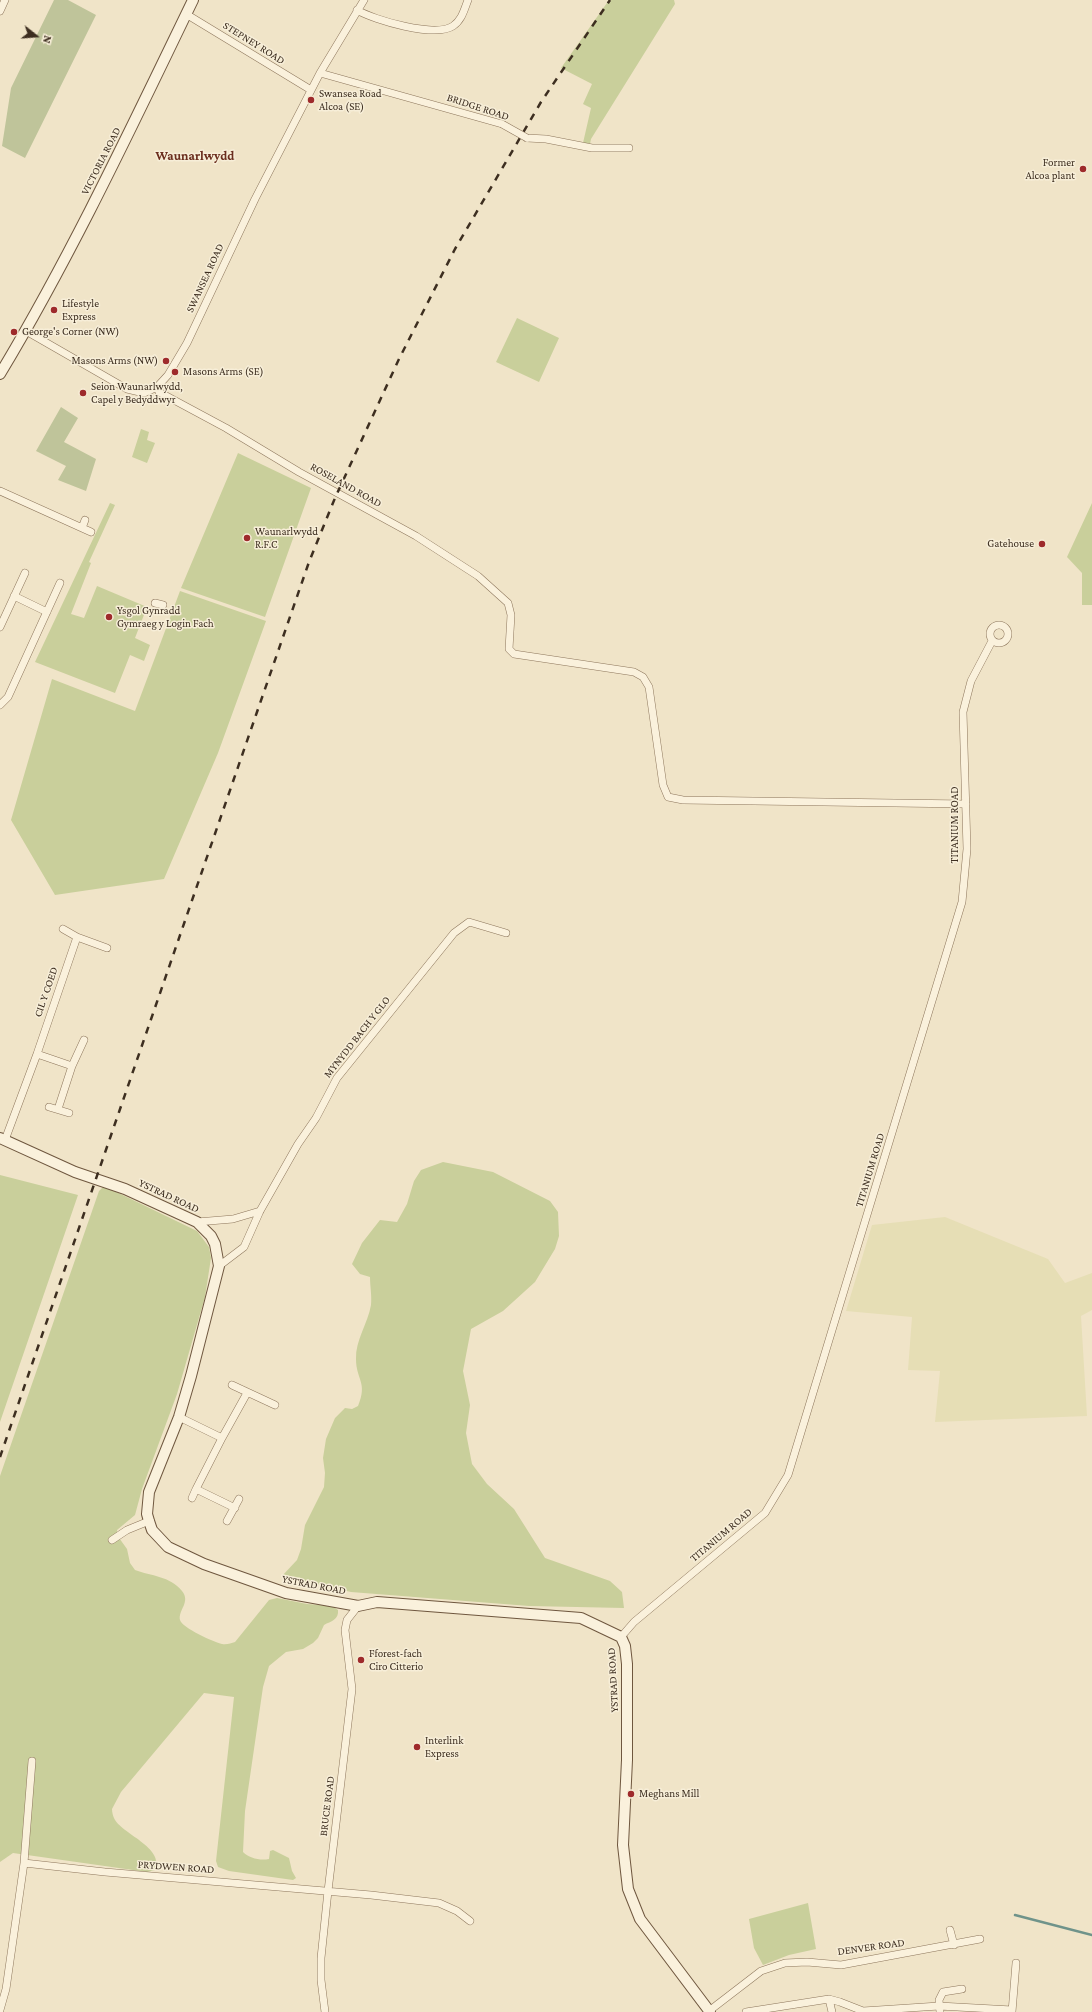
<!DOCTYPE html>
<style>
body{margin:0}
#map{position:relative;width:1092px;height:2012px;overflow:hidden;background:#f0e4c8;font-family:"Crimson Pro",serif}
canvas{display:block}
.north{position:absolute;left:16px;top:16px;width:40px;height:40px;-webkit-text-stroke:3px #f7eed8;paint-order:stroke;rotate:107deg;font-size:11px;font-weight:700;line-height:16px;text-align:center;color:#3d2e20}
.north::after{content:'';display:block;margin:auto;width:14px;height:18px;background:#3d2e20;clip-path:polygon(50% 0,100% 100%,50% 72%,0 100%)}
</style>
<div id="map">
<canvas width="1092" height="2012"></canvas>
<div class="north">N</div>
</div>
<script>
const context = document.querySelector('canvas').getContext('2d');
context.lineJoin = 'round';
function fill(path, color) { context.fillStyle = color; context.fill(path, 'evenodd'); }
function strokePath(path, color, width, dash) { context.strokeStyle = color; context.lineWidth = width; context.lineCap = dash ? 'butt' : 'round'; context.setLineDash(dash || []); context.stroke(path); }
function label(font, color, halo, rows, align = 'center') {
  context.font = font + ' "Crimson Pro",serif'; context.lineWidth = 3; context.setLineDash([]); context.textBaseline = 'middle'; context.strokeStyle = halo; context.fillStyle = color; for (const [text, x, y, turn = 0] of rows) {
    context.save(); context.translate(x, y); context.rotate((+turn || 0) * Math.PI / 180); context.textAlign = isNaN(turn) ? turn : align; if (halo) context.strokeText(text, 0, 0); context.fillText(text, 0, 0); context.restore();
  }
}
fill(new Path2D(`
 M945,1217l103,42 17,24 27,-10v37l-11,6 6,100 -152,6 5,-51 -32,-1 4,-53 -66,-6 26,-86z`), '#e6deb5');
fill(new Path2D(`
 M609,0h65l1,4 -84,135 -1,5 -7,-1 8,-35 -8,-4 9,-20 -31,-16z
 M517,318l42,20 -20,44 -43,-20z
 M141,429l8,3 -2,8 8,3 -8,20 -15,-6z
 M238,453l73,35 -46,129 -84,-29z
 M110,503l5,2 -26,57 2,1 -20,51 13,4 13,-32 50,21 -12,31 15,7 -6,16 -14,-6 -15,38 -80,-31z
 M1092,503v102h-10v-32l-15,-16z
 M180,591l86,30 -48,132 -54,126 -109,16 -44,-75 41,-141 83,32z
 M443,1162l50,10 57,29 8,11 1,24 -4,13 -20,33 -32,29 -32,18 -8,42 7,34 -4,28 6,31 15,20 27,25 31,49 65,23 12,11 2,16 -95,-2 -178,-14 -69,-16 15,-16 4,-11 4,-24 19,-38 1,-14 -2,-15 3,-19 9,-21 10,-10 7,1 6,-3c10,-24 -2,-26 -2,-47 -1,-18 12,-36 15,-54 1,-9 -1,-19 -1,-28l-10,-3 -8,-10 10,-21 18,-23 17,2 10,-18 7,-23 7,-11z
 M0,1175l78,20 -78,227z
 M104,1186l93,45 12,16 2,11 -6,39 -28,97 -35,95 -7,26 -18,15v5l10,14 3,14 5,7c16,6 35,6 47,21 9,11 -4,19 -2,29 2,8 34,22 42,24 5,1 9,-1 13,-2l34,-42 8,-2 30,6 25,2 6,4c1,10 -7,11 -14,15l-6,13 -5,5 -10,6 -17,3 -17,14 -6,21 -18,124 -2,41c6,6 17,9 26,7l1,-8 3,-1 16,8 3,13 4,7 -3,2 -64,-9 -11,-4 -2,-6 18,-164 -30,-4 -83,99 -9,17c0,3 1,7 2,9 7,16 51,29 41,52l-8,2 -134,-19 -13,9v-386l99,-285z
 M808,1903l8,46 -27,6 -26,10 -9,-17 -5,-29z`), '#c9cf9b');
fill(new Path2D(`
 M54,0h14l28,15 -71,143 -23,-12 9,-58z
 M61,407l17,11 -14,24 32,17 -10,32 -28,-11 8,-14 -30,-15z`), '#bfc49a');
strokePath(new Path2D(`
 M1015,1915l77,20`), '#6f938a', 2.5);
const street = new Path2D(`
 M357,10c17,10 78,28 96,16 9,-6 11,-16 15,-26
 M0,11l5,-11
 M186,14l125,76
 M320,73l182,51
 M527,138l19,1 46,9h37
 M26,331l101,58 17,4 13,-6 11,-12 19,-32 68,-144 65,-126 44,-73
 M157,387l2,5 67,36 73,44 117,64 62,40 30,27 3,12 -2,34 5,5 120,18 9,5 6,10 14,98 5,12 15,3 283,4
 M0,491l91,41
 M82,528l3,-8
 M14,596l33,16
 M155,603l8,2
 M990 634a9 9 0 1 1 18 0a9 9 0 1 1-18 0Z
 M0,627l25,-54
 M0,705l8,-8 52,-114
 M63,929l14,8 30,11
 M37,1054l35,12
 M49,1107l20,6
 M58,1109l14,-43 12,-26
 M5,1140l32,-86 40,-117
 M197,1222l36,-3 27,-8
 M219,1266l25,-19 16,-36 38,-67 18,-26 21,-40 117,-145 15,-11 37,11
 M232,1385l43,20
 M179,1417l43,21 -26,51 39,19
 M222,1438l25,-45
 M192,1498l4,-9
 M227,1521l12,-22
 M112,1540l15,-10 22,-9
 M621,1637l13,-15 131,-109 23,-38 174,-573 5,-53 -4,-137 8,-31 21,-40
 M24,1863l81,9 266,23 68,8 18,8 13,10
 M950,1930l4,15
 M829,1999l3,13
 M0,2010l6,-21 18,-126 8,-102
 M709,2011l52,-40 24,-8 22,-1 34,3 139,-26
 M325,2012l-4,-32v-22l7,-67 24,-202 -7,-59 2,-10 11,-14
 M746,2012l83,-13 11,3 23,9 76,-5 73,4
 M940,2012l-1,-12 4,-8 19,-3
 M1012,2012l4,-49`);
const secondary = new Path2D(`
 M0,374c72,-120 132,-248 193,-374
 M0,1138l75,34 50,17 72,33 14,14 4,8 4,22 -28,110 -12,41 -30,75 -2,22 2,7 3,9 16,17 36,17 82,29 72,13 19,-4 204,16 40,19 4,9 2,18v96l-4,85 5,44 12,30 70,93`);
strokePath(street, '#8d765c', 8);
strokePath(secondary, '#6f573f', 12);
strokePath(street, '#faf1dc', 7);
strokePath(secondary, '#faf1dc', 10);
strokePath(new Path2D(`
 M0,1457l257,-745 52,-150 26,-64 64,-139 56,-110 86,-147 69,-102`), '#3d2e20', 2.5, [7, 7]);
const streetBridge = new Path2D(`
 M502,124l25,14`);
strokePath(streetBridge, '#8d765c', 8, []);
strokePath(streetBridge, '#faf1dc', 7);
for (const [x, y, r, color] of [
 [311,100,4,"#9e2a2b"],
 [1083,169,4,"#9e2a2b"],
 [54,310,4,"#9e2a2b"],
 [14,332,4,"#9e2a2b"],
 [166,361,4,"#9e2a2b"],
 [175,372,4,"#9e2a2b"],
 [83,393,4,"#9e2a2b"],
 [247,538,4,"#9e2a2b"],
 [1042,544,4,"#9e2a2b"],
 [109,617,4,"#9e2a2b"],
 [361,1660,4,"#9e2a2b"],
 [417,1747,4,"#9e2a2b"],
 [631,1794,4,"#9e2a2b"]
]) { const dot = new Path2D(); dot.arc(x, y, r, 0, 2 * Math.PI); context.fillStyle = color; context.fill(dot); strokePath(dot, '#f7eed8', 1.5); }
label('11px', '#3d2e20', '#f7eed8', [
 ["STEPNEY ROAD",254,43,32],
 ["BRIDGE ROAD",478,107,18],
 ["VICTORIA ROAD",101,161,-63],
 ["SWANSEA ROAD",205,278,-65],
 ["ROSELAND ROAD",346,485,29],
 ["TITANIUM ROAD",955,825,-90],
 ["CIL Y COED",46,992,-71],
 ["MYNYDD BACH Y GLO",357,1037,-52],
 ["TITANIUM ROAD",870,1170,-73],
 ["YSTRAD ROAD",169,1196,25],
 ["TITANIUM ROAD",721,1535,-40],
 ["YSTRAD ROAD",314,1585,11],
 ["YSTRAD ROAD",613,1680,-93],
 ["BRUCE ROAD",327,1806,-83],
 ["PRYDWEN ROAD",176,1867,4],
 ["DENVER ROAD",871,1947,-8]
]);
label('11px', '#3d2e20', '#f7eed8', [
 ["Swansea Road",319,94],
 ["Alcoa (SE)",319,107],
 ["Former",1075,163,"right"],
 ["Alcoa plant",1075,176,"right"],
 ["Lifestyle",62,304],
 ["Express",62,317],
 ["George's Corner (NW)",22,332],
 ["Masons Arms (NW)",158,361,"right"],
 ["Masons Arms (SE)",183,372],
 ["Seion Waunarlwydd,",91,387],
 ["Capel y Bedyddwyr",91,400],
 ["Waunarlwydd",255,532],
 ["R.F.C",255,545],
 ["Gatehouse",1034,544,"right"],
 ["Ysgol Gynradd",117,611],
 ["Gymraeg y Login Fach",117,624],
 ["Fforest-fach",369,1654],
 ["Ciro Citterio",369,1667],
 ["Interlink",425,1741],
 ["Express",425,1754],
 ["Meghans Mill",639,1794]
], 'left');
label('bold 13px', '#6b2e1e', '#f7eed8', [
 ["Waunarlwydd",195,156]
]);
</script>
